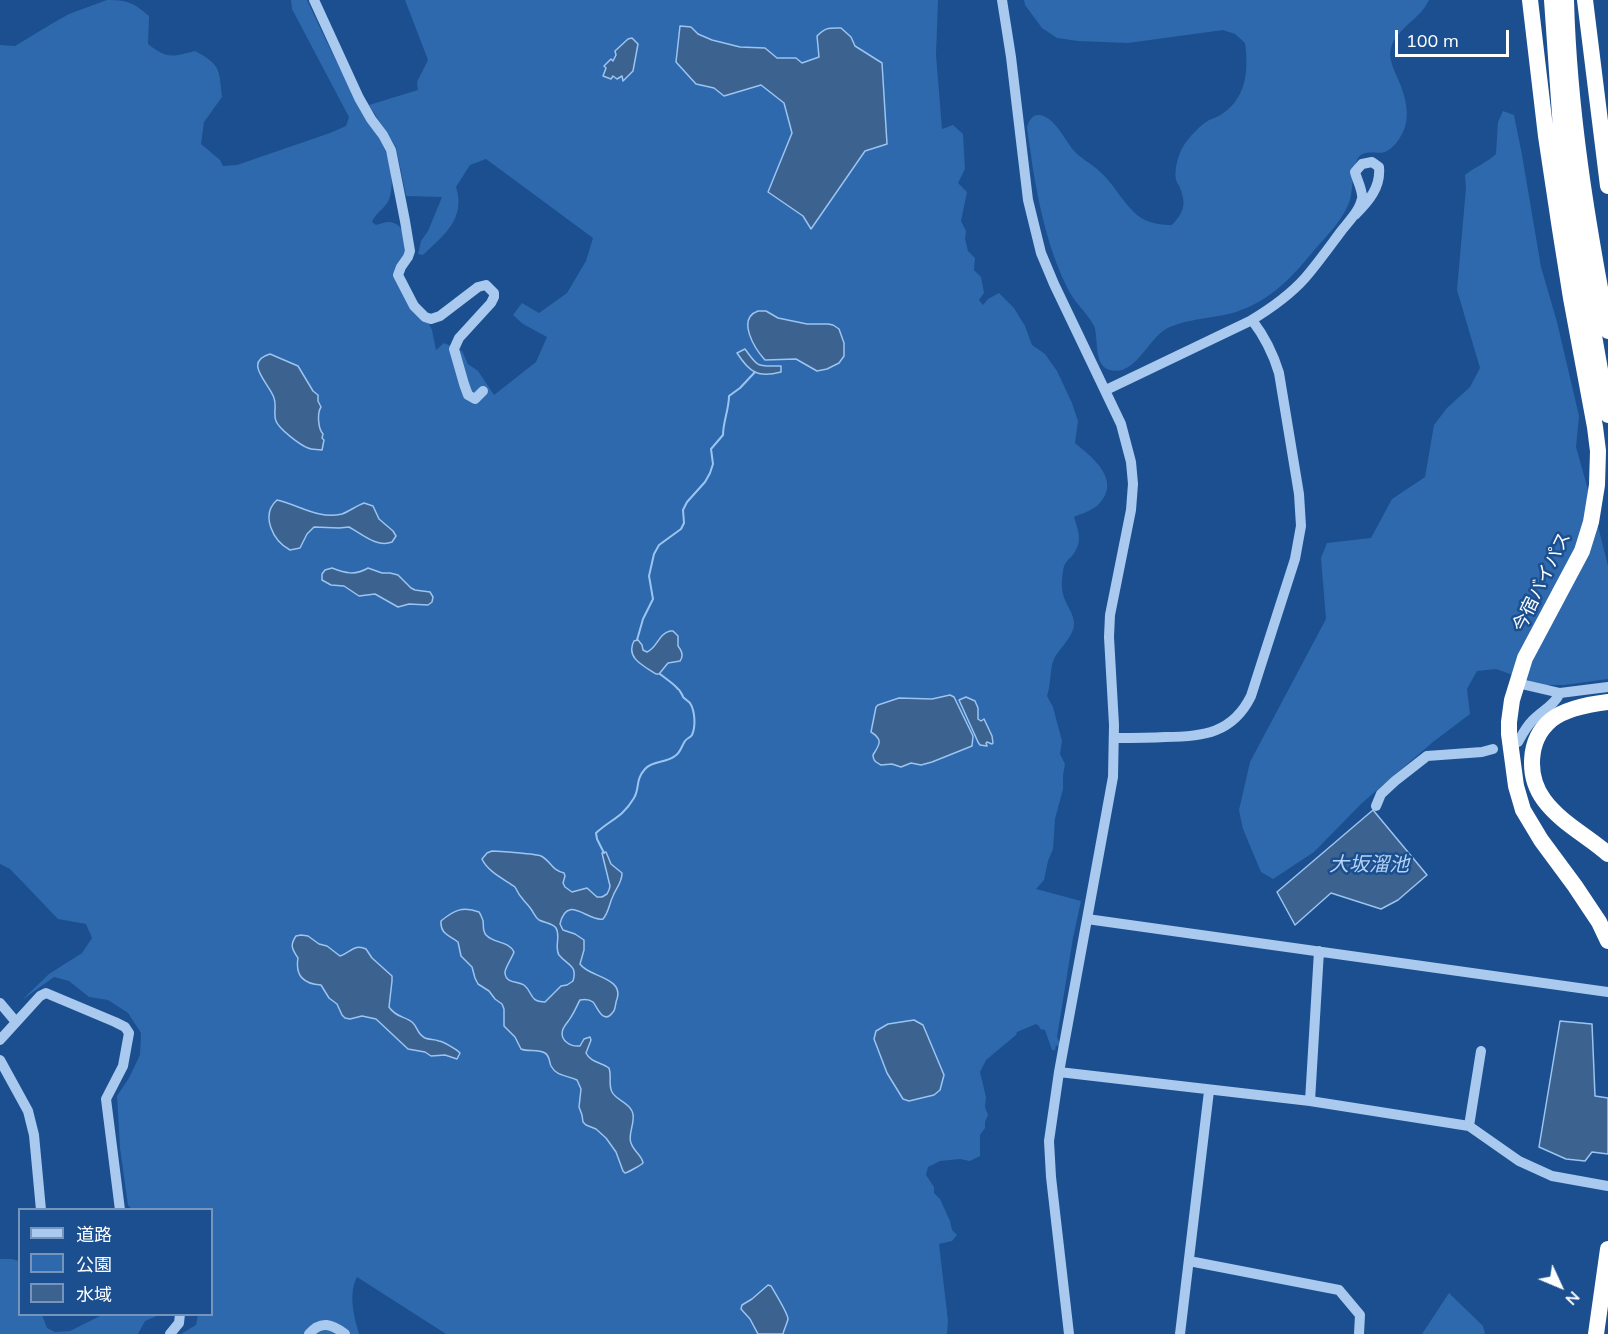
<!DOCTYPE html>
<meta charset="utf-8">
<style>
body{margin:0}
#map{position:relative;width:1608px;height:1334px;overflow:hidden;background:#1b4f8f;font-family:Mulish,"Noto Sans JP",sans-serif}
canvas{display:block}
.legend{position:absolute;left:18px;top:1208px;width:195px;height:108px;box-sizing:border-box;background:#1b4f8f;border:2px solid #7695bc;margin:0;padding:8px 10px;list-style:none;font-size:18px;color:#fff}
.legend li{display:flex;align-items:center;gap:12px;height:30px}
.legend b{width:30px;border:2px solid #7695bc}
.north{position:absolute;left:1530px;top:1256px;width:60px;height:60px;-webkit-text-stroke:4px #1b4f8f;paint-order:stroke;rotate:134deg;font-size:16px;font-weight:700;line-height:24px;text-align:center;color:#fff}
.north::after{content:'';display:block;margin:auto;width:21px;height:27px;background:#fff;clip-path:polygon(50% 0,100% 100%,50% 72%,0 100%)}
.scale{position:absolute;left:1395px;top:30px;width:114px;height:27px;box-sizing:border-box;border:3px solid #fff;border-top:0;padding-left:8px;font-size:18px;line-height:21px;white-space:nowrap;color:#fff;-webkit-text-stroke:4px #1b4f8f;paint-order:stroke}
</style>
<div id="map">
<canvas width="1608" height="1334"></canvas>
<ul class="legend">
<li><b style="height:8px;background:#a9c9ee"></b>道路</li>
<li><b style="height:16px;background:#2e69ad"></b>公園</li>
<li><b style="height:16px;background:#3c6290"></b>水域</li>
</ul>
<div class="north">N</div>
<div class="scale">100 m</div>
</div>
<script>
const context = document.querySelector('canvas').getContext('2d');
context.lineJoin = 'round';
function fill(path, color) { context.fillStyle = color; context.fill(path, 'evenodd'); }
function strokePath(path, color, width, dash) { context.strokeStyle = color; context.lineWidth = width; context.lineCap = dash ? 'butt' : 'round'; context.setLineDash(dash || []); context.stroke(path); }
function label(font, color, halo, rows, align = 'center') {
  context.font = font + ' Mulish,"Noto Sans JP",sans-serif'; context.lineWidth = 5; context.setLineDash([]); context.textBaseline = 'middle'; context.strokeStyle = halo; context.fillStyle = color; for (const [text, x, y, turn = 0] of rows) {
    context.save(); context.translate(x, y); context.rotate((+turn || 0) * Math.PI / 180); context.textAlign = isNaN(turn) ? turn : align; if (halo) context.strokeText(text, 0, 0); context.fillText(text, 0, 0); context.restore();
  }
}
fill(new Path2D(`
 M107,0c21,0 27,3 42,16l-1,28c19,15 24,13 47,7 26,14 24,18 27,46l-18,25 -3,22 19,16 3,6 14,-1 93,-32 16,-7 3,-9 -57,-108 -1,-9h16c15,32 30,64 47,95 11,21 27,42 35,65 3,11 4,25 1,36 -2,12 -14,15 -18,26l4,3c4,-1 9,-3 13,-3 27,2 13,50 11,67l18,13 14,28 4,20 8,-7 18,8 6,13 10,7 16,24 42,-33 11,-25 -24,-13 -10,-9 9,-12 17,10 28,-20 19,-32 7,-23 -107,-79 -16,6 -14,22c10,32 -12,48 -33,68l-5,-1 3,-13 7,-10 14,-34 -36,-1 -10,-49 -27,-42 49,-15 -1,-8 11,-22 -23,-60h533l-2,55 6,74 11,-4 10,9 2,35 -7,14 9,9 -6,29 5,10 -1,8 3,12 7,7 -1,12 7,7 3,16 -5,7 4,5 5,-6 11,-6 15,15 11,18 7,19 13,9 12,17 15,32 6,18 -3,22c17,14 47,37 24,61 -6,6 -18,10 -25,13 5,16 9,25 -2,39 -5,5 -8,7 -9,15 -1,6 -2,16 0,23 2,10 11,19 11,30 0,12 -15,25 -20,35 -4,8 -3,26 -7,37l6,11 9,34 -2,13 5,10 -2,11v14l-8,30 -2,30 -5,12 -4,19 -8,9 45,12 -8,37 -16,99 3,7 -1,3 -3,-2 -1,5h-3l-7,-20 -5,-1 -1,-3 -3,-2 -19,8 -1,3 -30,25 -6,12 6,25 -1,10 3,8 -3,7v6l-5,7v21l-10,5 -10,-2 -20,2 -12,6 -2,8 8,12v6l6,6 10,22 2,9 5,5 -5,6 -13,3 9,77 -1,13h-501l-89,-57c-9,17 -3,40 2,57h-178l15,-9 2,-10 14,-1v-104l-80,-1 -4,-4 -8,-57 -3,-52 12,-18 11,-23 1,-22 -13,-20 -20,-13 -19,-3 -20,-16 -15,-4 -32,23 27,-26 33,-21 10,-15 -6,-14 -28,-5 -48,-50 -10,-5v-819l15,1 38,-23 16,-9z
 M1024,0h405c-9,21 -37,29 -39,54 0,8 5,18 8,25 7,16 13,37 5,53 -4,8 -9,16 -18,20 -9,3 -22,-4 -28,8 -5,11 -4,29 -7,40 -7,20 -21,33 -34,48 -23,28 -44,52 -80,64 -23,7 -49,6 -70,17 -18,10 -31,48 -56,41 -17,-4 -11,-31 -16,-44 -6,-12 -17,-21 -24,-33 -21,-40 -31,-86 -38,-130 -1,-12 -4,-24 -5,-36 2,-6 5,-13 13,-12 16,3 25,26 35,37 7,7 15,11 22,17 16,13 25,33 40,46 10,8 23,10 35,10 11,-12 15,-20 8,-37 -1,-3 -3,-5 -4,-8 -2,-10 2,-26 8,-35 5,-8 15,-18 22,-23 4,-3 9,-4 13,-6 27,-16 30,-44 26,-73l-10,-9 -12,-4 -95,13 -50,-2 -21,-3 -15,-10 -17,-23z
 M1503,111l11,4 8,40 19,112 16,55 22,94 -3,31 21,75 11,44v113l-44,6h-23l-45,-16 -19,2 -10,18 3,25 -37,28 -71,61 -48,49 -41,27 -12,-7 -18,-43 -4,-19 11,-48 76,-143 -5,-61 6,-15 44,-5 21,-39 33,-22 9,-52 13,-17 23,-21 10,-19 -23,-78 9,-102 -1,-13c10,-8 21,-12 31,-21l2,-32z
 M0,1259h12l7,2 1,53 22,1 5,13 8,4 15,-1 32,-16h57l-14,6 -7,13h-138z
 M1449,1293l34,33 2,8h-63z`), '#2e69ad');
const water = new Path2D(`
 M680,26l11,1 7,7 14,6 28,7 25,1 12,10h19l6,5 17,-6 -2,-21c9,-9 12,-8 24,-8l10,9 4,9 27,17 5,81 -22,7 -54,78 -8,-13 -35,-24 24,-59 -8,-30 -23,-18 -37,11 -10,-8 -18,-4 -20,-22z
 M632,38l6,6 -5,27 -10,10 -1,-5 -5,3 -4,-3 -2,3 -8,-3 3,-8 -2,-2 7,-7 2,2 3,-6 -1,-4 13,-12z
 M758,311h8l12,7 29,6h21l5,1 6,4 5,14v13l-5,7 -12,6 -10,2 -21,-12 -31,1c-10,-11 -29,-41 -7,-49z
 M745,349c14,20 13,17 36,17v6c-23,6 -31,1 -44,-19z
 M270,354l28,12 15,25 5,4v6l3,6c-4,6 -3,22 2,27l-1,4 2,2 -2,10c-5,-1 -10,0 -14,-2 -8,-3 -29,-19 -32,-27 -3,-7 1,-15 -2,-23 -4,-14 -32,-36 -4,-44z
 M277,500c22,5 42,20 65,14 8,-3 14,-8 22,-11l9,3 6,13 14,12 3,5 -4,6c-15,6 -30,-8 -43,-15l-10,1 -25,-1 -7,7 -7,14 -10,2c-17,-9 -30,-35 -13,-50z
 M332,568c13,5 23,8 36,0l14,5h8l8,2 13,13 4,2 15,2 3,5 -1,5 -4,3 -19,-1 -11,3 -23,-13 -16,2 -15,-10 -13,-1 -9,-5v-6l3,-4z
 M670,631h3l5,5v10c4,5 6,10 2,15l-12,2 -9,11h-3c-12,-8 -31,-16 -22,-33l4,-1 4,5 1,5 4,2c11,-5 11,-18 23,-21z
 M950,695l4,2 19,39 -1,10 -40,16 -11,3 -10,-2 -10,4 -9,-3 -11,1c-5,-3 -8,-4 -8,-10 6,-10 11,-15 -2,-23l5,-25 2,-2 21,-7 33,1z
 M966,697l9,4 3,7v11l3,2 3,-2 8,17 1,7 -1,1 -5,-2 -1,1 1,3 -7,-1 -2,-3 -19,-42z
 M1373,810l54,65 -29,25 -17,9 -50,-16 -36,32 -18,-33z
 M492,851c6,0 45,3 49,5 10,5 10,14 23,17l1,3 -2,7 2,4 7,5 15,-4 10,9h5l5,-3 2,-4 1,-4 -8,-33 4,-1 5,12 11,9c0,10 -6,15 -9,23 -4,8 -4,16 -10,23 -15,3 -36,-26 -43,5l3,6 12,4 9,6v10l-4,14c8,13 44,13 37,35 -2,4 -1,10 -4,13 -10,14 -16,-6 -20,-10 -4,-3 -8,-3 -13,-2 -3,5 -5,11 -9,17 -2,4 -6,7 -8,12 -4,11 7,18 17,17l4,-7 6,-2 1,3 -5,13c5,10 15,9 23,15 3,8 -1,16 3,24 4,8 16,10 20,19 5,10 -5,22 -1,32 3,9 11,12 12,20 -2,2 -16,10 -18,10l-2,-2 -7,-19 -10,-14 -10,-9 -10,-4 -3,-3 -1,-7 -3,-8 2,-18 -4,-9c-10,-5 -20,-3 -26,-14 -2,-4 -1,-10 -6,-13 -7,-4 -17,-1 -24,-4l-6,-12 -11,-11v-17l-2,-5 -7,-5 -6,-8 -11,-7 -3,-6 -3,-11 -11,-11 -3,-14c-9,-7 -18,-8 -17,-21 13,-11 22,-15 38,-9 1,1 4,8 4,9 1,5 -1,9 3,14 8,9 22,5 28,17 -2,6 -10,17 -9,21 1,11 13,8 19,12 9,7 5,17 21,17l16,-16 6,-1 6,-4c5,-16 -6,-16 -14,-26 -5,-8 2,-19 -3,-27 -3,-5 -11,-5 -17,-8 -4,-3 -5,-7 -8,-11 -7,-10 -10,-9 -16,-22 -11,-8 -27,-15 -33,-28l5,-6z
 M301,935l7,1 11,8 8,2 13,10c10,-3 15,-13 26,-7l6,9 20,18v5l-3,26c7,11 17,9 24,16 5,5 4,11 12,15 5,2 9,1 14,3 5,1 17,8 21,12l-3,6 -12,-4 -14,1 -6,-4 -17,-3 -32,-30 -14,-3 -12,3 -5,-1 -3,-3 -5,-11 -8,-6 -8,-13c-17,-1 -26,-9 -23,-27 -5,-8 -9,-12 -2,-22z
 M914,1020l9,5 21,50 -4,15 -6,5 -25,6 -6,-2 -16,-26 -13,-34 2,-8 12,-7z
 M1560,1021l32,3 3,72 13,2v56l-16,-2 -7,9 -19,-2 -27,-12z
 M768,1285l3,1c3,5 17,28 17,33 -1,5 -4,10 -5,15h-25l-8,-15 -9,-10 1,-4 10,-6z`);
fill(water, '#3c6290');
strokePath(water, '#9cc4f0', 1.5);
strokePath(new Path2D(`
 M637,640l6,-21 10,-20 -4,-23 5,-22 5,-9 22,-16 3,-6 -1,-13 4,-8 18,-20 5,-9 3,-9 -2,-15 12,-14c0,-13 6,-26 6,-39l11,-8 15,-16
 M604,853l-7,-14 -1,-6c15,-14 26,-15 38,-35 6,-10 1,-18 11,-29 7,-8 21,-6 30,-13 6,-4 6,-9 10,-15 2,-3 5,-3 7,-6 4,-9 3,-24 -2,-32 -2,-2 -5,-4 -7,-6 0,-1 -4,-8 -5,-8 -5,-6 -12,-10 -18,-15`), '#9cc4f0', 2);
strokePath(new Path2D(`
 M314,0l45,98 12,21 12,16 8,15 14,71 5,30 -2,6 -7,10 -3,8 16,31 11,11 6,2 9,-3 38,-29 8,-2 8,8v4l-3,6 -32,35 -5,11 10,35 4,11 7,4 8,-8
 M1002,0l9,57 17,143 13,53 13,31 67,140 10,38 2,22 -2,26 -21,105 -1,22 5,88 -1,52 -54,295 -10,69 2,36 18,157
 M1106,390l144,-69c20,-12 39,-25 55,-43 13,-15 25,-32 37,-48 8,-10 18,-20 20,-32 1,-7 -5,-18 -7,-26l7,-8 10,-2 7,5c2,20 -10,34 -24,48
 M1517,683l43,10 48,-6
 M1114,738c17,0 34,0 51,-1 38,0 68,-4 86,-41l44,-137 6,-33 -2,-32 -20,-121c-6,-20 -14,-36 -27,-53
 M1518,742c4,-7 8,-15 14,-21 9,-10 22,-15 28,-28
 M1376,806l5,-12 14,-13 32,-25 55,-4 11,-3
 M1087,919l521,73
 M0,1003l16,19
 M0,1040l40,-44 6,-3 69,29 10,5 4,6 -6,33 -17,33 14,111
 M0,1060l28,51 6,24 7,75
 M1059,1072l251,29 159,25 50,35 33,15 56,10
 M1310,1101l9,-150
 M1469,1126l12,-75
 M1189,1261l150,29 21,25 -1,19
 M170,1334l9,-11 1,-9
 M309,1334c12,-14 23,-10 36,0
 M1180,1334l29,-243`), '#a9c9ee', 10);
strokePath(new Path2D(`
 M1530,0l16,136 14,93 11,69 24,129 3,24 -1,34 -6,37 -9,29 -57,107 -13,42 -3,22v12l7,52 7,24 18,30 34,46 24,36 9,19
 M1552,0l9,129 13,94 34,192
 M1566,0c3,112 21,221 42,331
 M1585,0l23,186
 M1608,702c-17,2 -43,7 -57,18 -24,20 -24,57 -7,80 17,23 44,36 64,54
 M1596,1334l12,-85`), '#fff', 16);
label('18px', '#fff', '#1b4f8f', [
 ["今宿バイパス",1542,582,-64]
]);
label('italic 20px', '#b5d3f5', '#1b4f8f', [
 ["大坂溜池",1369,865]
]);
</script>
